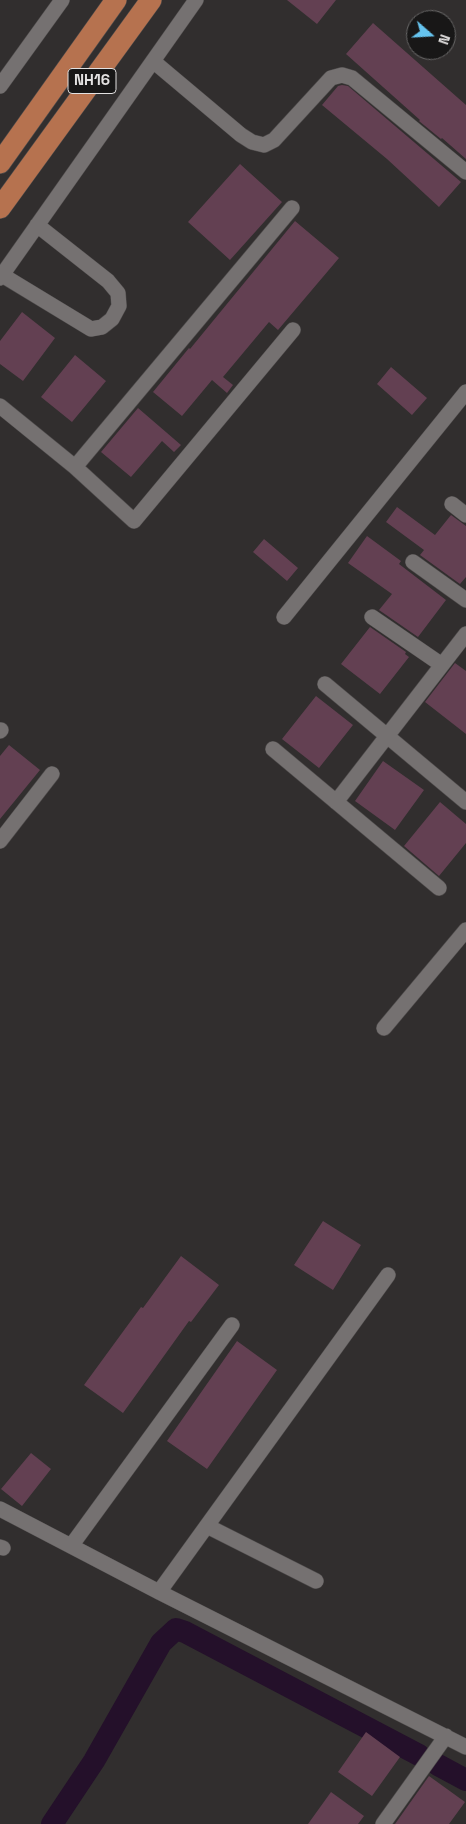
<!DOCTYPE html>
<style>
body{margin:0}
#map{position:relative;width:466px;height:1824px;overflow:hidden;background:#312e2e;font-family:"Space Grotesk",sans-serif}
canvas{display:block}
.north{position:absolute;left:406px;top:10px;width:50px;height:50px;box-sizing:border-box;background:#181717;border:1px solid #696868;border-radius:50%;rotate:109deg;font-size:14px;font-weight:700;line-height:20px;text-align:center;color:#e3e1e1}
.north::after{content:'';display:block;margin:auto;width:18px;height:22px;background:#66c4ef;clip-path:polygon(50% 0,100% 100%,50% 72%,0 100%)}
</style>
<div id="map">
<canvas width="466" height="1824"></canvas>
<div class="north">N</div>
</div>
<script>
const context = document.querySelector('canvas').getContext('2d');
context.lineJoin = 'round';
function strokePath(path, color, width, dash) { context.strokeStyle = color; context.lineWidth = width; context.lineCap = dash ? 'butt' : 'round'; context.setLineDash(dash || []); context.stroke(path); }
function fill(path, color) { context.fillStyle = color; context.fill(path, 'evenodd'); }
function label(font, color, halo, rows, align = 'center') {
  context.font = font + ' "Space Grotesk",sans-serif'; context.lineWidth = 4; context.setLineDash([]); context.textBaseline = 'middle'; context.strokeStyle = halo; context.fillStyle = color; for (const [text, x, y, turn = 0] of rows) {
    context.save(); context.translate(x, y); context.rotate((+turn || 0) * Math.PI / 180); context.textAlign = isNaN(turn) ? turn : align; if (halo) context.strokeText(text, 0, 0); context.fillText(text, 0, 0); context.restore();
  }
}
strokePath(new Path2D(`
 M438,1765l28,15
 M52,1824l42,-63 67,-118 15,-14 9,3 234,123`), '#24102a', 22);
fill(new Path2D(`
 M287,0h49l-19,24z
 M373,23l93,82v54l-24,-21 -1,1 -22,-18 1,-1 -74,-66z
 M342,85l6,1 113,96 -22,25 -52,-48 -65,-54 16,-19z
 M240,164l42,38 -52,58 -42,-38z
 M295,221l44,37 -61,72 -9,-8 -46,55 10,8 -6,8 -15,-13 -30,36 -29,-24 36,-44 1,1z
 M22,312l33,26 -32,43 -23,-17v-23z
 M75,355l31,26 -34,41 -31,-25z
 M391,367l36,31 -15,17 -35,-31z
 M138,408l43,37 -7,7 -12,-11 -31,36 -30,-25z
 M397,507l38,28 16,-20 15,11v51l-6,7 -40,-29 4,-5 -38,-28z
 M367,536l34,25 -2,3 47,36 -28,37 -39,-27 13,-16 -44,-31z
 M264,539l34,29 -11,13 -34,-29z
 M370,627l36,25 -1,2 4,3 -29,37 -39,-30z
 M455,663l11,8v63l-41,-32z
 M316,696l37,29 -34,43 -37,-29z
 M9,745l31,25 -40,49v-63z
 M383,761l41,29 -29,40 -40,-29z
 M440,802l26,22v19l-27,33 -35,-30z
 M323,1221l38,24 -28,45 -39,-25z
 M181,1256l38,29 -28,37 -2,-1 -66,92 -39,-28 57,-78 2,1z
 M237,1341l40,29 -70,99 -40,-28z
 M31,1453l20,16 -29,37 -21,-17z
 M366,1732l34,25 -28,39 -34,-24z
 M429,1776l36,26 -16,22h-54z
 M331,1792l33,24 -6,8h-50z`), '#634052');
const minor = new Path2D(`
 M153,61l88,74 11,7 12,3 10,-5 57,-62 11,-3 10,3 114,94
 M0,86l62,-86
 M2,275l89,54 11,-2 10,-8 7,-13 -1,-13 -10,-12 -71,-56
 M0,278l196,-278
 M0,406l75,61 59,54 159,-191
 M75,467l217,-259
 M452,504l14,11
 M413,562l53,38
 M284,617l182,-225
 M372,617l70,48
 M325,684l141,118
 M0,731l1,-1
 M273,749l166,139
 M336,802l130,-168
 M0,841l52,-67
 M384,1028l82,-98
 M0,1509l159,83 307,155
 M207,1526l109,55
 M71,1546l161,-221
 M0,1547l3,1
 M159,1592l229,-317
 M383,1824l63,-88`);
const highway = new Path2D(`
 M0,163l116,-163
 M0,208l151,-208`);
strokePath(minor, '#4e4b4b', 16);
strokePath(highway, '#4e4b4b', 22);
strokePath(minor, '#757171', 15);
strokePath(highway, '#b6724f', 21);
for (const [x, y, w] of [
 [92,81,48]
]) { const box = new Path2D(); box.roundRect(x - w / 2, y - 12.5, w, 25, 4); context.fillStyle = '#181717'; context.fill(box); strokePath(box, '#e3e1e1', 1); }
label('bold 15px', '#e3e1e1', null, [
 ["NH16",92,81]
]);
</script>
